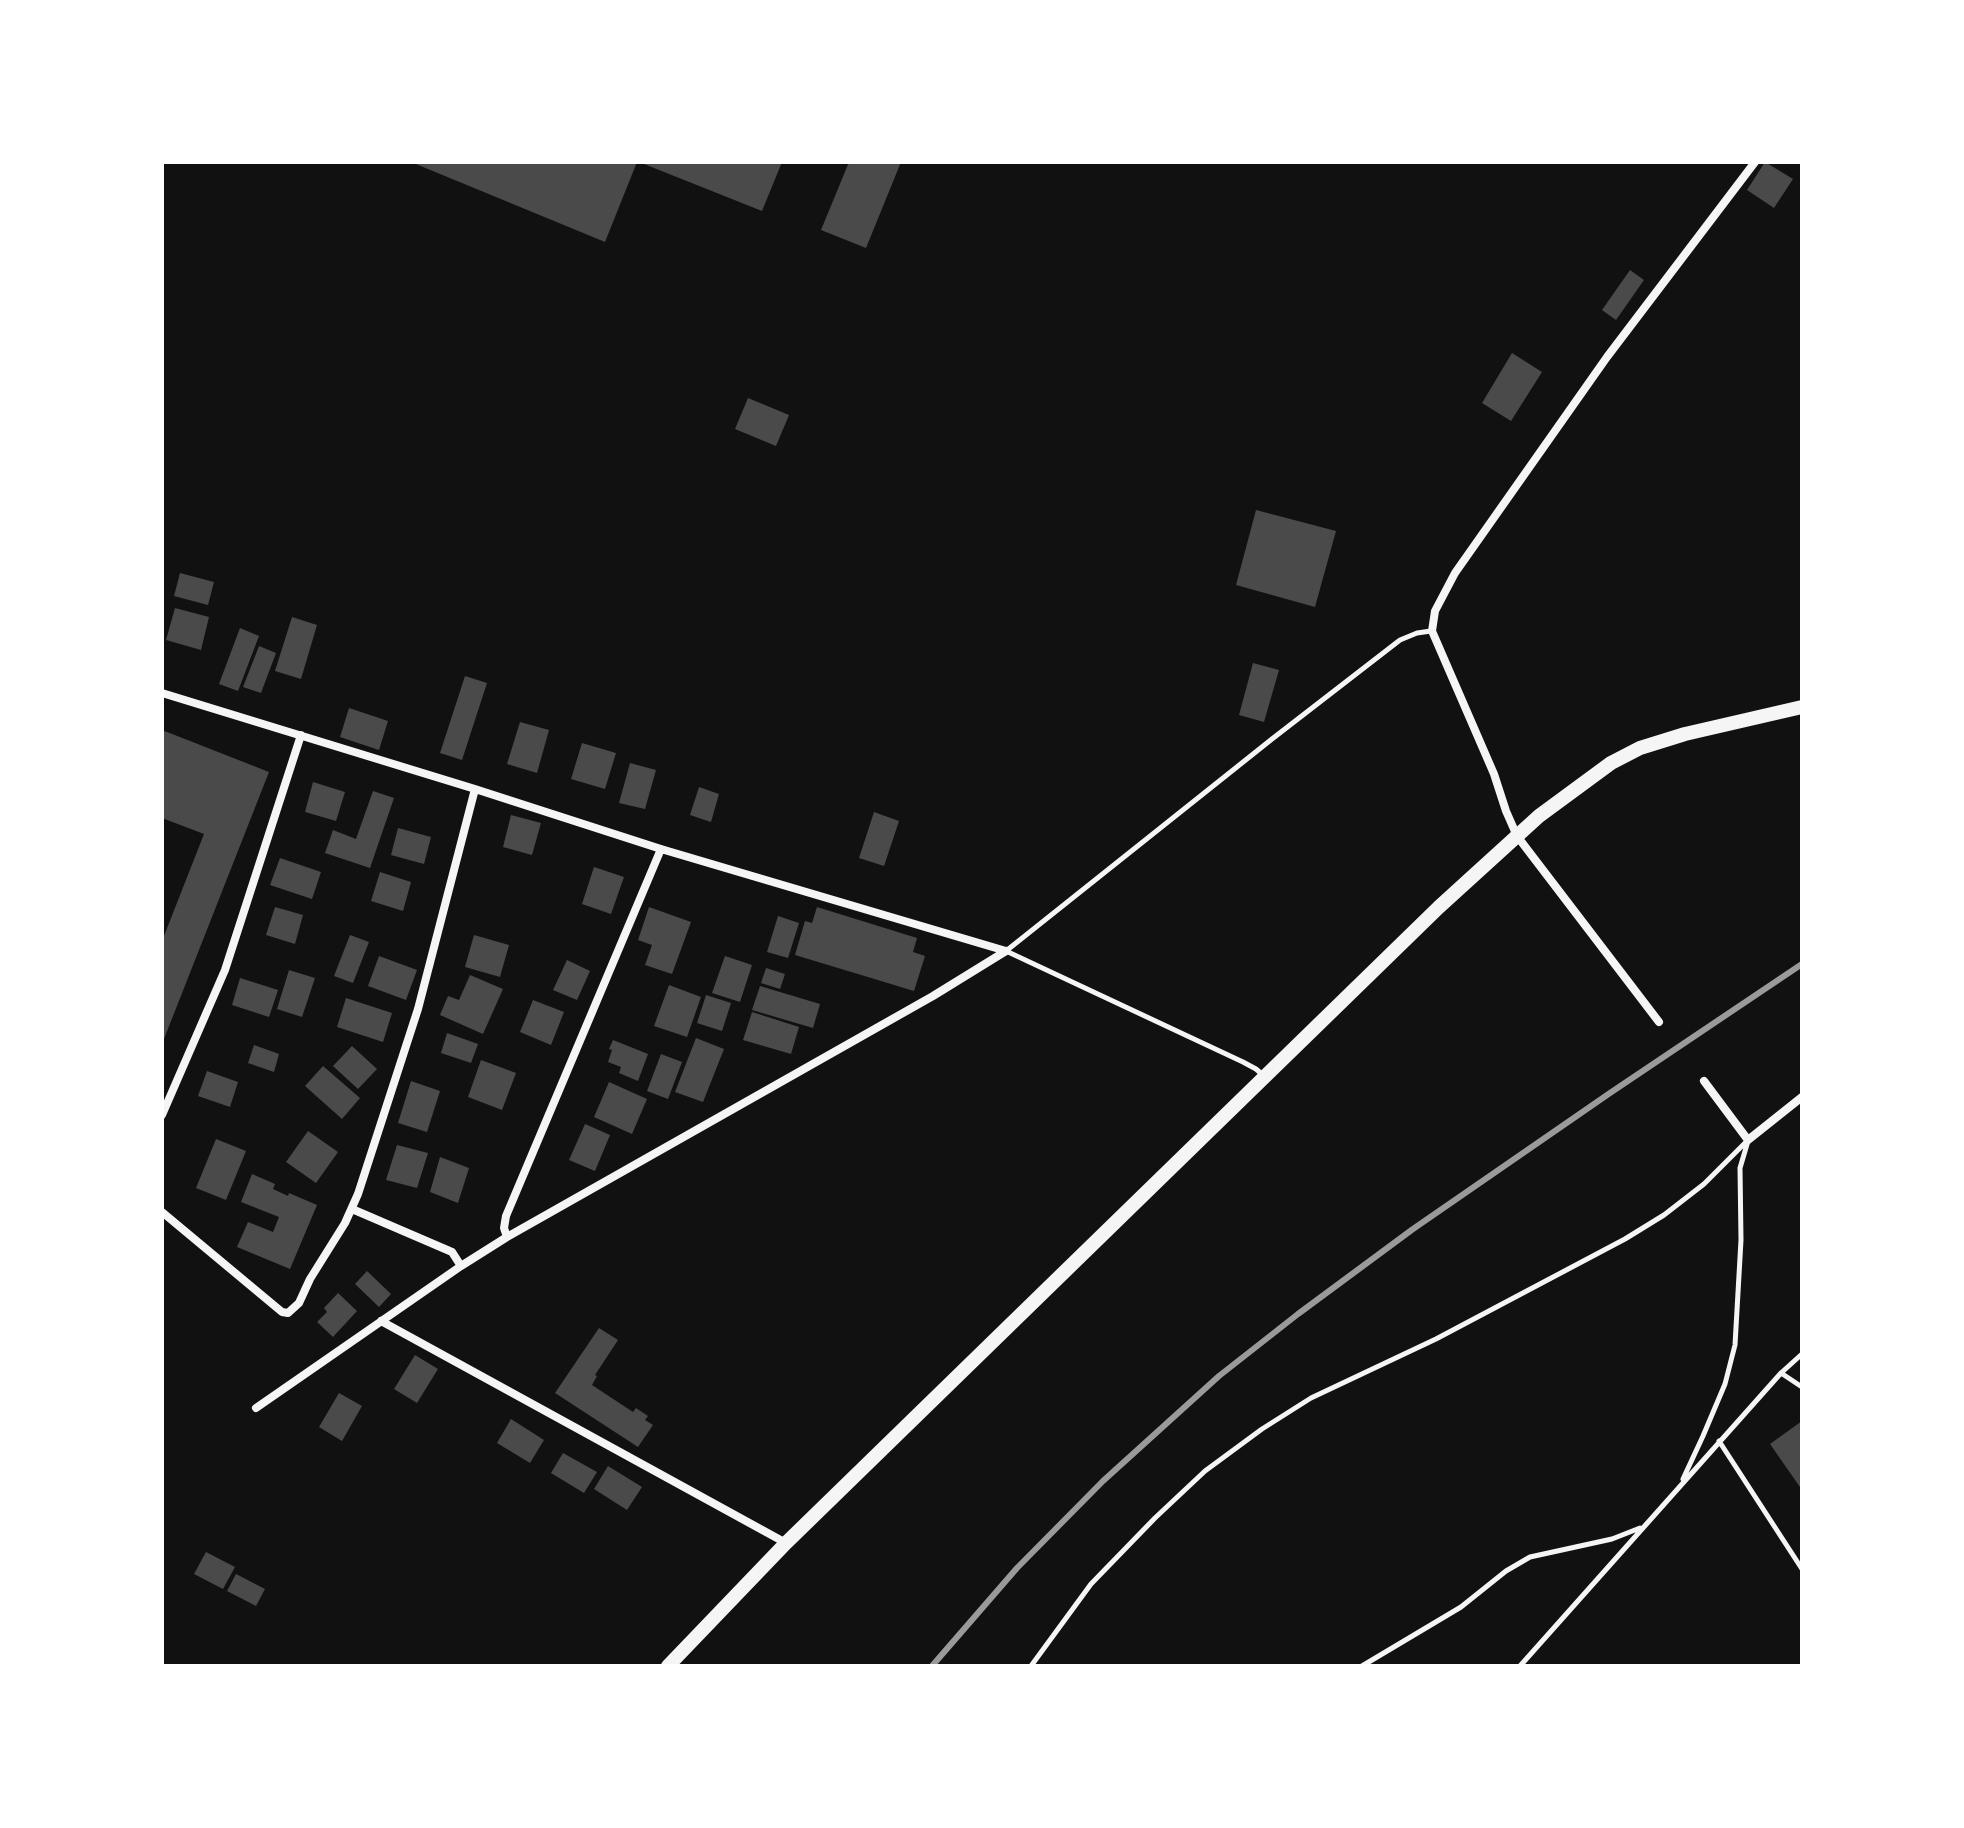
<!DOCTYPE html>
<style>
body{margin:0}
#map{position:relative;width:1964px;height:1828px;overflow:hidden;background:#111;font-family:Ubuntu,sans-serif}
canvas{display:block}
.frame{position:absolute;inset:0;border:164px solid #fff;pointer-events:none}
</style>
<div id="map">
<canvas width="1964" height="1828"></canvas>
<div class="frame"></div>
</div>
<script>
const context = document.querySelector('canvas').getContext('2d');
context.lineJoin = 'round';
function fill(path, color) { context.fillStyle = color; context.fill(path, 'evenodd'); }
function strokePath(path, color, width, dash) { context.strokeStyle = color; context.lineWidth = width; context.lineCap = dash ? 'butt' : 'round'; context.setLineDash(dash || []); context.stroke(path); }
fill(new Path2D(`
 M411,162h226l-32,80z
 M639,162h143l-20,49z
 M849,162h52l-35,86 -45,-18z
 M1765,162l28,17 -19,29 -27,-18z
 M1630,270l14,10 -28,40 -14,-10z
 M1512,353l30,19 -31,49 -29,-18z
 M748,398l41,17 -13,31 -41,-17z
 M1256,510l80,21 -21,76 -79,-22z
 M180,573l34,9 -6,23 -34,-9z
 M175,608l34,9 -8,33 -35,-10z
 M292,617l25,8 -16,54 -26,-8z
 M240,628l19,8 -21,55 -19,-7z
 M259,646l17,7 -15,40 -18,-6z
 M1253,663l26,7 -15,52 -25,-7z
 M465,676l22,7 -25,77 -22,-7z
 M349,708l39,13 -9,29 -39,-13z
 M520,722l29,8 -12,43 -30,-9z
 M162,730l107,42 -107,272v-103l42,-107 -42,-16z
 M582,743l34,10 -11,36 -34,-10z
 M630,763l26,7 -11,39 -26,-6z
 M313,782l32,10 -9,29 -31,-9z
 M699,787l20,7 -8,28 -21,-7z
 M373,791l21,7 -24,70 -45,-15 8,-23 23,9z
 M874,812l25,9 -15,45 -25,-8z
 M511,815l30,8 -9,32 -29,-8z
 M398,828l33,9 -7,27 -33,-9z
 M280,858l41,14 -9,27 -42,-14z
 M594,867l30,10 -13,37 -29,-10z
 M380,872l31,10 -8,29 -32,-10z
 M275,907l28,8 -8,29 -29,-9z
 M649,907l42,15 -19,52 -27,-9 7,-20 -14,-5z
 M817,907l100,31 -4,14 12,4 -11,35 -119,-36 10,-34 7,2z
 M778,916l21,7 -11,35 -21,-6z
 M350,935l19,7 -16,41 -19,-7z
 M474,935l35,10 -9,32 -35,-10z
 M379,956l38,14 -11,30 -38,-14z
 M725,956l27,9 -12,37 -28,-9z
 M567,960l23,11 -13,29 -24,-10z
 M766,968l19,6 -5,15 -19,-6z
 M289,970l26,8 -13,39 -25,-8z
 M470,975l33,14 -20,45 -43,-19 8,-19 11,4z
 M240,978l38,12 -9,27 -37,-12z
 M669,985l32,12 -14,40 -33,-11z
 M760,986l60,18 -7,24 -61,-18z
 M706,995l25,8 -9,28 -25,-8z
 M346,998l46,15 -9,29 -46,-15z
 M533,1000l31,12 -13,33 -31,-13z
 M752,1012l47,15 -8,27 -48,-14z
 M447,1033l31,11 -7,19 -30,-10z
 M696,1038l28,11 -21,53 -28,-10z
 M613,1040l35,14 -10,27 -19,-8 2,-6 -13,-5 4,-12 -3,-1z
 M254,1045l25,9 -5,18 -26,-9z
 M352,1046l25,23 -19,20 -25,-23z
 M661,1054l21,8 -14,37 -21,-8z
 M481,1060l35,13 -14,37 -34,-13z
 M323,1066l37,32 -18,21 -37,-33z
 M207,1071l31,11 -8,25 -32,-11z
 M411,1081l29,10 -13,41 -29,-9z
 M609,1082l38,17 -15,35 -38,-17z
 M585,1124l25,11 -15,36 -26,-11z
 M308,1131l30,21 -22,31 -30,-21z
 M216,1139l30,12 -20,49 -30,-12z
 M397,1145l31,8 -11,35 -31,-8z
 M440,1157l29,11 -11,35 -28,-11z
 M252,1174l23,10 -2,5 15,7 1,-3 28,12 -27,64 -53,-22 11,-25 25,10 6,-15 -38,-15z
 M367,1271l24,23 -12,13 -24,-23z
 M338,1293l19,18 -24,26 -16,-15 10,-10 -3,-4z
 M599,1328l19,12 -23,35 2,1 -5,9 41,27 3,-4 12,8 -3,4 8,5 -15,22 -83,-54z
 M415,1355l23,14 -21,34 -23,-14z
 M339,1393l23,13 -20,35 -23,-14z
 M511,1419l33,21 -14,23 -33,-20z
 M1802,1421v69l-32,-46z
 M563,1453l34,19 -13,21 -33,-20z
 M608,1466l34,21 -15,23 -33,-21z
 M206,1552l29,15 -12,22 -29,-15z
 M236,1574l29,15 -9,17 -29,-15z`), '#4a4a4a');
strokePath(new Path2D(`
 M1264,1076l-8,-7 -13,-7 -237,-111 266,-212 128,-99 17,-7 14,-2
 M1781,1373l21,14
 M1719,1441l83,128
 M1683,1479l20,-43 22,-52 10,-39 6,-105 -1,-72 8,-27
 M1031,1666l60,-82 64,-66 50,-47 57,-42 49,-31 125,-59 189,-100 39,-24 40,-31 44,-44
 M1362,1666l99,-59 45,-36 24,-14 82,-18 28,-11
 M1520,1666l261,-293 21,-19`), '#f5f5f5', 5);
strokePath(new Path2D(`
 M162,693l313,96 186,60 345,102
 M1659,1022l-142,-186 -11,-25 -12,-37 -62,-143 3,-20 20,-38 152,-216 148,-195
 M1704,1081l44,59 54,-43
 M162,1115l63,-145 76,-235
 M352,1209l100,43 9,14
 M162,1212l120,100 6,1 11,-10 11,-24 35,-56 13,-29 60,-185 57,-220
 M507,1237l-3,-9 2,-12 155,-367
 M381,1321l405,222
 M256,1408l205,-142 46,-29 426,-241 73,-45`), '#f5f5f5', 8);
strokePath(new Path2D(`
 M668,1666l118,-123 653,-636 100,-91 72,-53 29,-15 45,-14 117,-27`), '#f5f5f5', 14);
strokePath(new Path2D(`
 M932,1666l85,-98 86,-87 116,-105 79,-62 115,-85 197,-136 192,-129`), '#9a9a9a', 6);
</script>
